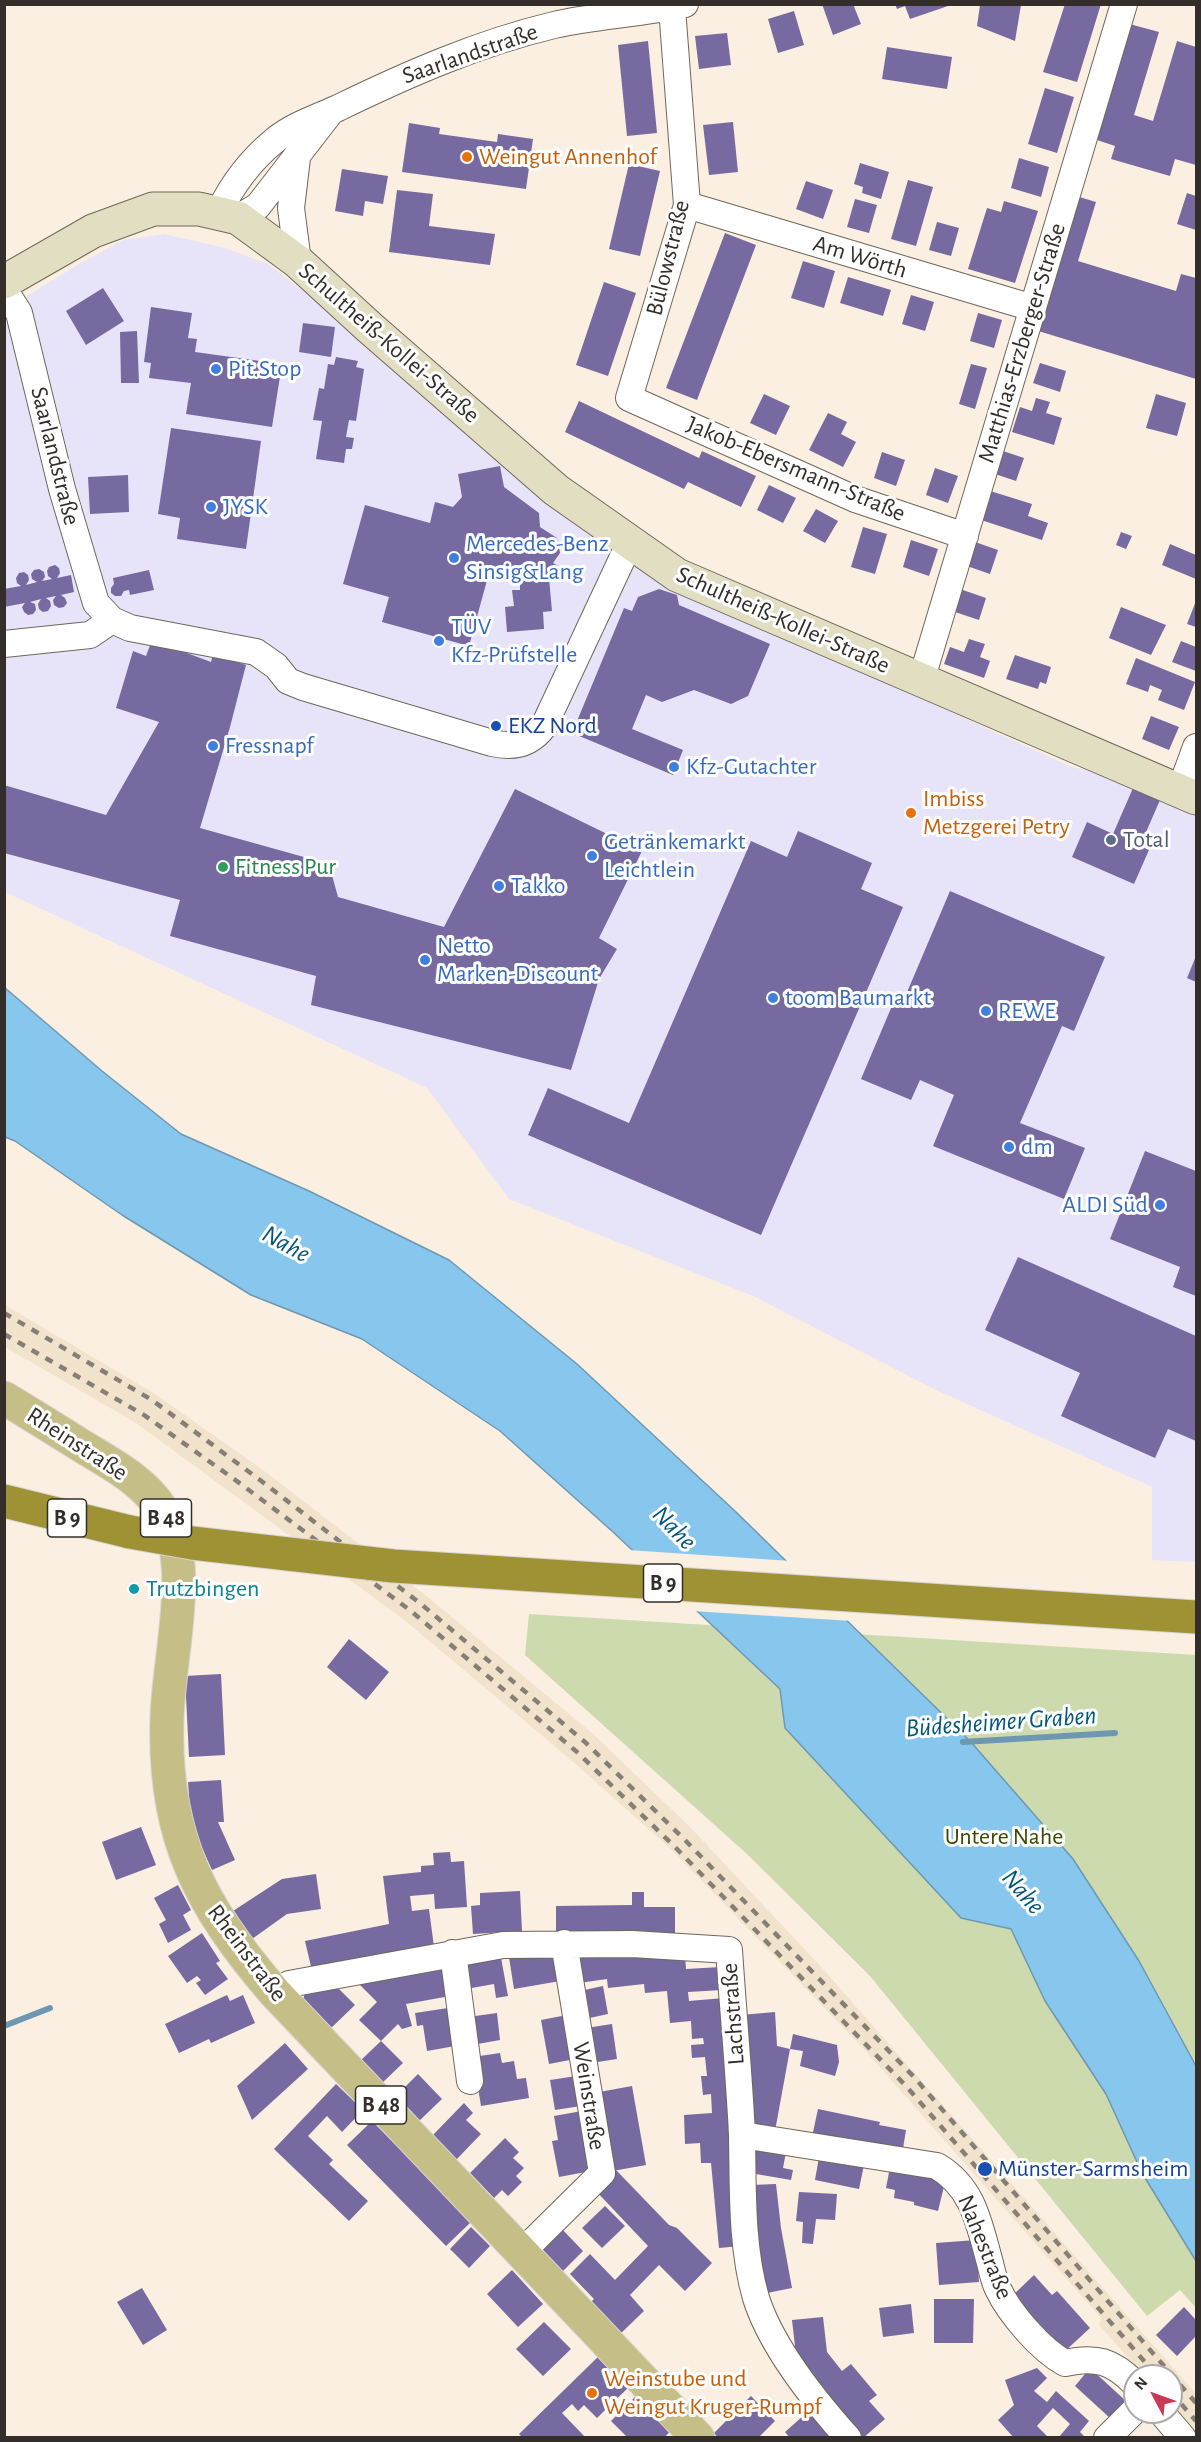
<!DOCTYPE html>
<meta charset="utf-8">
<style>
body{margin:0}
#map{position:relative;width:1201px;height:2442px;overflow:hidden;background:#faefe0;font-family:"Alegreya Sans",sans-serif}
canvas{display:block}
.frame{position:absolute;inset:0;border:6px solid #332e29;pointer-events:none}
.north{position:absolute;left:1123px;top:2364px;width:60px;height:60px;box-sizing:border-box;background:#fefefe;border:2px solid #adaba9;border-radius:50%;rotate:311deg;font-size:16px;font-weight:700;line-height:24px;text-align:center;color:#332e29}
.north::after{content:'';display:block;margin:auto;width:21px;height:27px;background:#ca3a56;clip-path:polygon(50% 0,100% 100%,50% 72%,0 100%)}
</style>
<div id="map">
<canvas width="1201" height="2442"></canvas>
<div class="frame"></div>
<div class="north">N</div>
</div>
<script>
const context = document.querySelector('canvas').getContext('2d');
context.lineJoin = 'round';
function fill(path, color) { context.fillStyle = color; context.fill(path, 'evenodd'); }
function strokePath(path, color, width, dash) { context.strokeStyle = color; context.lineWidth = width; context.lineCap = dash ? 'butt' : 'round'; context.setLineDash(dash || []); context.stroke(path); }
function label(font, color, halo, rows, align = 'center') {
  context.font = font + ' "Alegreya Sans",sans-serif'; context.lineWidth = 6; context.setLineDash([]); context.textBaseline = 'middle'; context.strokeStyle = halo; context.fillStyle = color; for (const [text, x, y, turn = 0] of rows) {
    context.save(); context.translate(x, y); context.rotate((+turn || 0) * Math.PI / 180); context.textAlign = isNaN(turn) ? turn : align; if (halo) context.strokeText(text, 0, 0); context.fillText(text, 0, 0); context.restore();
  }
}
fill(new Path2D(`
 M164,234l61,14 43,16 77,60 202,176 313,171 212,96 23,5 101,44v746l-44,-2v-73l-214,-96 -185,-95 -244,-97 -82,-111 -422,-196 -1,-582 75,-46 44,-24z`), '#e7e4fa');
fill(new Path2D(`
 M5,1305l150,89 112,79 162,125 163,135 98,94 134,143 372,424v41l-25,-29v-30h-27l-45,-51 2,-7 -237,-269 -192,-199 -101,-90 -168,-141 -267,-196 -131,-76z`), '#f2e3cd');
fill(new Path2D(`
 M529,1614l667,41v653l-16,-18 -33,26 -277,-340 -123,-122 -222,-199z`), '#ccdaad');
const water = new Path2D(`
 M4,987l98,84 79,63 128,57 140,69 128,104 159,148 234,229 103,118 66,102 57,105v195l-54,-88 -36,-79 -61,-93 -34,-72 -50,-11 -176,-190 -5,-39 -167,-157 -113,-101 -138,-92 -111,-44 -129,-80 -107,-74 -10,-4z`);
fill(water, '#87c6ed');
strokePath(water, '#6e98b2', 1.5);
fill(new Path2D(`
 M628,1550l163,11 61,60 -160,-10z`), '#faefe0');
strokePath(new Path2D(`
 M963,1742l152,-9
 M4,2026l46,-18`), '#6e98b2', 6);
fill(new Path2D(`
 M822,4h31l8,20 -28,11z
 M895,4l56,1 -41,14 -5,-13 -8,3z
 M1065,4h36l-24,78 -34,-10z
 M980,5h41l-6,36 -38,-15z
 M794,11l10,34 -26,8 -10,-34z
 M1126,23l33,9 -25,83 19,6 24,-80 19,6v118l-21,-6 -5,17 -59,-17 4,-13 -24,-8z
 M727,33l4,32 -32,4 -4,-33z
 M648,41l9,92 -30,3 -9,-91z
 M887,47l65,10 -5,32 -65,-10z
 M1045,88l29,9 -17,56 -29,-9z
 M733,122l5,50 -29,3 -6,-50z
 M409,123l31,5 -1,6 58,8 1,-8 35,5 -7,50 -124,-17z
 M1019,158l30,9 -8,30 -30,-9z
 M860,163l29,9 -8,27 -19,-6 1,-6 -9,-3z
 M629,164l31,7 -20,85 -31,-7z
 M342,169l46,7 -5,28 -18,-3 -2,15 -28,-5z
 M908,180l25,7 -17,59 -25,-7z
 M806,181l27,9 -10,29 -27,-10z
 M397,190l36,4 -4,32 66,8 -5,31 -101,-13z
 M1187,193l9,3v34l-19,-6z
 M1076,196l20,6 -18,59 98,30 5,-17 15,4v101l-161,-49z
 M855,199l22,6 -8,28 -22,-6z
 M1004,201l34,10 -23,72 -47,-14 19,-61 14,4z
 M937,222l22,6 -8,28 -22,-6z
 M725,233l31,12 -59,155 -31,-12z
 M803,261l32,10 -11,37 -33,-10z
 M848,277l43,13 -8,26 -43,-13z
 M604,282l32,11 -28,83 -32,-11z
 M103,288l21,33 -38,24 -20,-34z
 M911,295l23,7 -9,29 -23,-7z
 M151,307l41,6 -4,25 9,1 -2,13 87,12 -10,63 -86,-13 5,-31 -42,-5 2,-15 -7,-1z
 M978,313l24,7 -8,28 -24,-7z
 M303,323l32,4 -4,30 -32,-5z
 M137,331l2,52h-18l-1,-51z
 M336,357l22,4 -2,6 8,2 -8,52 -7,-1 -3,17 8,1 -2,11h-6l-2,14 -28,-4 6,-38 -9,-1 6,-32 5,1 4,-25 6,1z
 M1040,363l26,8 -6,21 -27,-9z
 M971,364l16,4 -12,41 -16,-5z
 M764,394l26,12 -14,29 -26,-12z
 M1156,394l30,9 -9,33 -31,-8z
 M1036,398l14,4 -4,11 16,5 -8,27 -42,-13 8,-25 12,4z
 M579,401l120,57 3,-7 54,25 -15,31 -53,-25 -4,7 -119,-57z
 M828,413l19,9 -6,12 15,8 -13,25 -34,-17z
 M171,428l90,13 -15,108 -69,-10 3,-21 -22,-4z
 M1000,450l24,8 -8,23 -24,-8z
 M882,452l23,8 -9,26 -22,-8z
 M500,466l4,21 35,26 1,14 17,11 3,15 -7,10 5,3 -9,12 3,33 -9,1 1,17 -37,3 -2,-25 9,-1 -2,-16h8v-9l-31,-8 -20,73 -87,-24 7,-25 -46,-13 22,-79 65,18 5,-21 18,5 9,-10 -4,-23z
 M935,468l23,8 -10,27 -22,-8z
 M128,475l1,37 -39,2 -2,-37z
 M769,485l27,13 -13,25 -26,-13z
 M987,490l45,14 -4,12 20,7 -6,17 -64,-21z
 M816,509l22,12 -13,22 -22,-12z
 M863,527l24,7 -12,40 -24,-7z
 M1121,532l11,4 -6,13 -10,-4z
 M911,540l27,9 -9,27 -26,-9z
 M975,542l23,8 -8,24 -23,-8z
 M1170,544l26,11v24l-34,-14z
 M55,565l4,3 1,5 -3,5 14,-3 3,17 -13,3 4,3 2,5 -3,4 -5,1 -5,-3 -1,-5 3,-4 -10,2 4,3 1,5 -3,5 -5,1 -4,-3 -1,-5 3,-5 -11,3 5,2 1,6 -3,4 -5,1 -4,-3 -2,-5 3,-4 -21,4v-18l17,-3 -4,-3 -1,-5 3,-5 5,-1 4,3 1,5 -3,5 11,-3 -5,-3 -1,-5 3,-4 5,-1 5,3 1,5 -3,4 10,-2 -4,-3 -1,-5 2,-4z
 M149,570l5,20 -24,5 -1,-5 -5,1 -3,5h-6l-4,-3v-5l3,-4 -1,-6z
 M659,589l18,6 2,10 91,39 -22,52 -17,8 -37,-14 -32,12 -16,-7 -14,34 51,21 -10,25 -101,-42 52,-125 8,3 6,-14z
 M960,589l26,9 -7,22 -27,-9z
 M1196,601v26l-9,-3z
 M1121,607l45,18 -15,30 -42,-17z
 M969,639l16,5 -5,13 10,4 -6,17 -40,-14 6,-17 14,5z
 M152,640l59,22 2,-8 33,11 -16,62 -30,101 129,36 9,33 106,30 71,-138 127,62 -43,87 18,11 -18,30 -28,91 -260,-65 5,-29 -146,-40 10,-36 -176,-47v-68l102,30 53,-93 -43,-14 17,-57 13,5z
 M1181,641l15,6v24l-24,-9z
 M1015,655l36,12 -5,17 -6,-2 -2,7 -32,-10z
 M1136,658l59,24 -11,28 -26,-10 4,-10 -12,-5 -2,7 -22,-8z
 M1151,716l28,11 -10,23 -27,-11z
 M1133,788l27,12 -20,46 9,4 -15,34 -62,-27 15,-35 26,12z
 M798,831l74,32 -11,26 42,18 -142,328 -233,-100 20,-47 81,35 122,-282 36,16z
 M950,891l155,66 -31,74 -12,-5 -42,97 65,25 -21,51 -131,-53 21,-51 -34,-15 -9,20 -50,-21 36,-85 8,3z
 M1196,956v26l-9,-4z
 M1145,1151l51,20v125l-23,-9 7,-20 -70,-28z
 M1018,1257l178,79v105l-28,-12 -13,29 -94,-42 19,-43 -95,-43z
 M349,1639l40,33 -23,28 -39,-33z
 M221,1674l4,81 -36,2 -4,-81z
 M221,1780l3,42h-6l17,38 -23,10 -21,-46 -3,-42z
 M141,1827l15,38 -40,15 -14,-38z
 M450,1852l1,10 13,-1 3,46 -32,2 -1,-15 -24,2 2,15 17,-2 5,38 -121,28 -8,-34 84,-17 -6,-48 38,-4v-6l13,-1 -1,-12z
 M316,1874l5,35 -34,5 -35,25 -19,-28 49,-32z
 M178,1885l13,25 -8,5 8,15 -23,13 -9,-19 7,-4 -12,-22z
 M520,1891l2,40 -49,3 -2,-28 9,-1v-12z
 M632,1892h12v15h31v28h-119v-29l76,-1z
 M202,1933l18,28 -4,2 12,16 -23,16 -9,-12 5,-3 -4,-4 -10,7 -19,-27z
 M555,1948l5,33 -46,8 -6,-38z
 M573,1948l112,7 1,14 35,-2 1,23 -34,2 1,9 35,-3 17,248 -22,2 -8,-85h-10l-1,-20 -15,1 -1,-29 28,-2 -1,-19 -8,1 -2,-19h6l-2,-19 -13,1 -1,-13 13,-1 -1,-6 -11,1 -1,-18 -21,2 -3,-32 -22,2 -1,-9 -36,4 -1,-9 -28,4z
 M500,1952l8,44 -12,2 -2,-14 -28,5 -5,-29z
 M444,1965l6,31 -44,8 6,22 -10,3 -4,-5 -17,17 -22,-21 18,-18 -19,-19z
 M334,1984l21,21 -25,24 -27,-27 2,-12z
 M603,1986l5,28 -23,5 -5,-28z
 M227,1995l3,6 13,-6 12,28 -44,20 -2,-4 -30,14 -14,-29z
 M448,2008l7,38 -28,5 -4,-26 -6,1 -2,-13z
 M775,2012l2,34 13,3 -15,82 -29,-5 -5,-111z
 M497,2013l3,27 -28,5 -4,-28z
 M567,2015l8,44 -26,5 -8,-44z
 M612,2024l5,35 -26,4 -5,-35z
 M793,2034l44,11 2,17 -4,14 -35,-10 3,-15 -13,-2z
 M381,2041l22,22 -22,21 -22,-22z
 M285,2043l23,26 -56,51 -15,-34z
 M500,2053l2,10 12,-2 3,18 9,-1 3,20 -48,8 -8,-49z
 M418,2074l24,25 -23,22 -24,-24z
 M576,2076l5,30 -26,4 -5,-30z
 M336,2084l27,26 -21,22 -15,-16 -19,20 25,24 -4,4 39,37 -19,20 -75,-72z
 M632,2086l14,79 -39,7 -13,-79z
 M464,2103l9,10 -7,7 15,14 -25,26 -24,-24z
 M818,2109l62,13 -1,3 27,5 -4,25 -90,-18z
 M582,2111l9,60 -32,6 -7,-36 6,-1 -4,-24z
 M372,2121l100,100 -26,25 -99,-101z
 M505,2138l14,14 -6,6 11,10 -8,8 6,6 -14,14 -6,-6 -8,8 -24,-25z
 M755,2146l31,6 -3,16 10,2 -2,10 -41,-7z
 M819,2157l45,8 -5,24 -44,-9z
 M890,2167l56,11 -8,33 -24,-6v-3l-20,-4 1,-8 -9,-2z
 M616,2170l53,55 8,3 35,35 -27,28 -26,-26 -29,30 14,16 -27,26 -30,-31 7,-7 -24,-25 20,-20 25,26 33,-34 -53,-56z
 M776,2184l5,44 11,60 -25,5 -8,-41 -8,-67z
 M799,2192l38,2 -2,26 -19,-1 -3,25 -11,-1 1,-21 -7,-1z
 M605,2206l20,20 -23,22 -20,-20z
 M471,2227l19,19 -21,22 -19,-19z
 M560,2227l23,24 -21,21 -24,-24z
 M976,2240l3,42 -40,3 -3,-42z
 M512,2270l31,34 -25,23 -31,-33z
 M1034,2275l18,20 5,-4 33,37 -27,25 -52,-56z
 M142,2288l25,42 -24,15 -26,-43z
 M934,2299h40l-1,44h-39z
 M911,2304l3,29 -31,4 -4,-29z
 M1184,2307l12,13v16l-19,20 -21,-21z
 M823,2317l4,35 15,19 9,-7 26,31 -8,6 16,18 -22,19 -67,-83 -4,-35z
 M544,2322l27,27 -28,27 -27,-27z
 M603,2352l30,31 -36,35 -13,-13 -6,6 -6,-7 -10,9 24,25h-63l-4,-4z
 M1037,2368l10,10 -13,13 13,11 9,-11 33,30 -9,11 6,6h-28l12,-14 -17,-16 -16,18 12,12h-35l-16,-18 16,-15 -9,-25z
 M1090,2368l37,34 -16,17 -36,-33z
 M640,2392l34,35 -10,11h-36l-17,-17z
 M751,2396l24,25 -17,17h-40l-4,-5z
 M812,2408l22,30h-44l-5,-6z`), '#776aa1');
const street = new Path2D(`
 M672,8l15,197 -58,193 226,101 110,37
 M297,158l-6,50 7,54
 M687,205l346,103
 M219,212c13,-27 32,-52 55,-71 19,-16 42,-23 64,-33 70,-34 141,-65 216,-83 43,-10 88,-11 131,-21
 M238,218l20,-12 72,-93
 M4,289l15,24 43,176 34,114 16,17 18,8 126,24 20,14 12,15 15,6 189,56c21,5 39,1 52,-17l86,-184
 M4,644l86,-9 22,-15
 M921,681l203,-677
 M1180,791l16,-44
 M453,1953l17,128
 M275,1993l14,-9 214,-39 129,-1 97,6c4,61 10,123 13,185 1,54 -1,111 14,163 15,48 59,103 92,140
 M742,2135l195,31c37,22 42,58 53,97 2,8 4,18 8,26 12,25 43,61 67,74 31,-7 48,-2 70,21
 M521,2253l81,-80 -38,-230
 M1161,2412l22,26
 M1107,2438l28,-28`);
const secondary = new Path2D(`
 M4,282l89,-51 60,-22h46l39,9 60,44 71,65 187,163 121,85 519,223`);
const primary = new Path2D(`
 M4,1398c25,15 49,30 73,45 30,19 66,36 85,67 34,54 6,147 5,209 -4,118 33,187 108,274l423,445`);
const highway = new Path2D(`
 M4,1501l126,31`);
strokePath(street, '#70675a', 28);
strokePath(secondary, '#70675a', 35);
strokePath(primary, '#d6d5d4', 35);
strokePath(highway, '#d6d5d4', 35);
strokePath(street, '#fff', 26);
strokePath(secondary, '#e2dec2', 33);
strokePath(primary, '#c5be86', 33);
strokePath(highway, '#9f9235', 33);
strokePath(new Path2D(`
 M4,1313l148,87 108,80 161,124 164,138 99,97 230,238 282,326
 M4,1334l140,81 90,64 177,132 166,141 98,95 231,239 251,290
 M1171,2392l25,29`), '#867f75', 4.5, [8, 8]);
const highwayBridge = new Path2D(`
 M130,1532l62,11 201,23 803,51`);
strokePath(highwayBridge, '#d6d5d4', 35, []);
strokePath(highwayBridge, '#9f9235', 33);
for (const [x, y, r, color] of [
 [467,157,6,"#e8710a"],
 [216,369,6,"#3f7fe0"],
 [211,507,6,"#3f7fe0"],
 [454,558,6,"#3f7fe0"],
 [439,641,6,"#3f7fe0"],
 [496,726,6,"#1a4fb4"],
 [213,746,6,"#3f7fe0"],
 [674,767,6,"#3f7fe0"],
 [911,813,6,"#e8710a"],
 [1111,840,6,"#5c6f8a"],
 [592,856,6,"#3f7fe0"],
 [223,867,6,"#2e9e5b"],
 [499,886,6,"#3f7fe0"],
 [425,960,6,"#3f7fe0"],
 [773,998,6,"#3f7fe0"],
 [986,1011,6,"#3f7fe0"],
 [1009,1147,6,"#3f7fe0"],
 [1160,1205,6,"#3f7fe0"],
 [134,1589,6,"#0f9aa8"],
 [985,2169,8,"#1a4fb4"],
 [592,2393,6,"#e8710a"]
]) { const dot = new Path2D(); dot.arc(x, y, r, 0, 2 * Math.PI); context.fillStyle = color; context.fill(dot); strokePath(dot, '#fefefe', 2); }
for (const [x, y, w] of [
 [67,1518,39],
 [166,1518,51],
 [663,1583,39],
 [381,2105,51]
]) { const box = new Path2D(); box.roundRect(x - w / 2, y - 19, w, 38, 4.5); context.fillStyle = '#fefefe'; context.fill(box); strokePath(box, '#332e29', 1.5); }
label('bold 22px', '#332e29', null, [
 ["B 9",67,1518],
 ["B 48",166,1518],
 ["B 9",663,1583],
 ["B 48",381,2105]
]);
label('24px', '#332e29', '#fefefe', [
 ["Saarlandstraße",470,54,-19],
 ["Am Wörth",860,257,17],
 ["Bülowstraße",668,258,-76],
 ["Schultheiß-Kollei-Straße",389,343,41],
 ["Matthias-Erzberger-Straße",1022,343,-73],
 ["Saarlandstraße",55,456,76],
 ["Jakob-Ebersmann-Straße",796,469,23],
 ["Schultheiß-Kollei-Straße",783,620,24],
 ["Rheinstraße",77,1444,33],
 ["Rheinstraße",247,1953,53],
 ["Lachstraße",733,2014,-94],
 ["Weinstraße",589,2096,81],
 ["Nahestraße",985,2247,68]
]);
label('24px', '#c56008', '#fefefe', [
 ["Weingut Annenhof",479,157],
 ["Imbiss",923,799],
 ["Metzgerei Petry",923,827],
 ["Weinstube und",604,2379],
 ["Weingut Kruger-Rumpf",604,2407]
], 'left');
label('24px', '#366cbe', '#fefefe', [
 ["Pit.Stop",228,369],
 ["JYSK",223,507],
 ["Mercedes-Benz",466,544],
 ["Sinsig&Lang",466,572],
 ["TÜV",451,627],
 ["Kfz-Prüfstelle",451,655],
 ["Fressnapf",225,746],
 ["Kfz-Gutachter",686,767],
 ["Getränkemarkt",604,842],
 ["Leichtlein",604,870],
 ["Takko",511,886],
 ["Netto",437,946],
 ["Marken-Discount",437,974],
 ["toom Baumarkt",785,998],
 ["REWE",998,1011],
 ["dm",1021,1147],
 ["ALDI Süd",1148,1205,"right"]
], 'left');
label('24px', '#164399', '#fefefe', [
 ["EKZ Nord",508,726],
 ["Münster-Sarmsheim",998,2169]
], 'left');
label('24px', '#4e5e75', '#fefefe', [
 ["Total",1123,840]
], 'left');
label('24px', '#27864d', '#fefefe', [
 ["Fitness Pur",235,867]
], 'left');
label('24px', '#0d838f', '#fefefe', [
 ["Trutzbingen",146,1589]
], 'left');
label('24px', '#3a4800', '#fefefe', [
 ["Untere Nahe",1004,1837]
]);
label('italic 26px', '#03567b', '#fefefe', [
 ["Nahe",286,1244,29],
 ["Nahe",674,1528,46],
 ["Büdesheimer Graben",1001,1722,-4],
 ["Nahe",1023,1892,49]
]);
</script>
